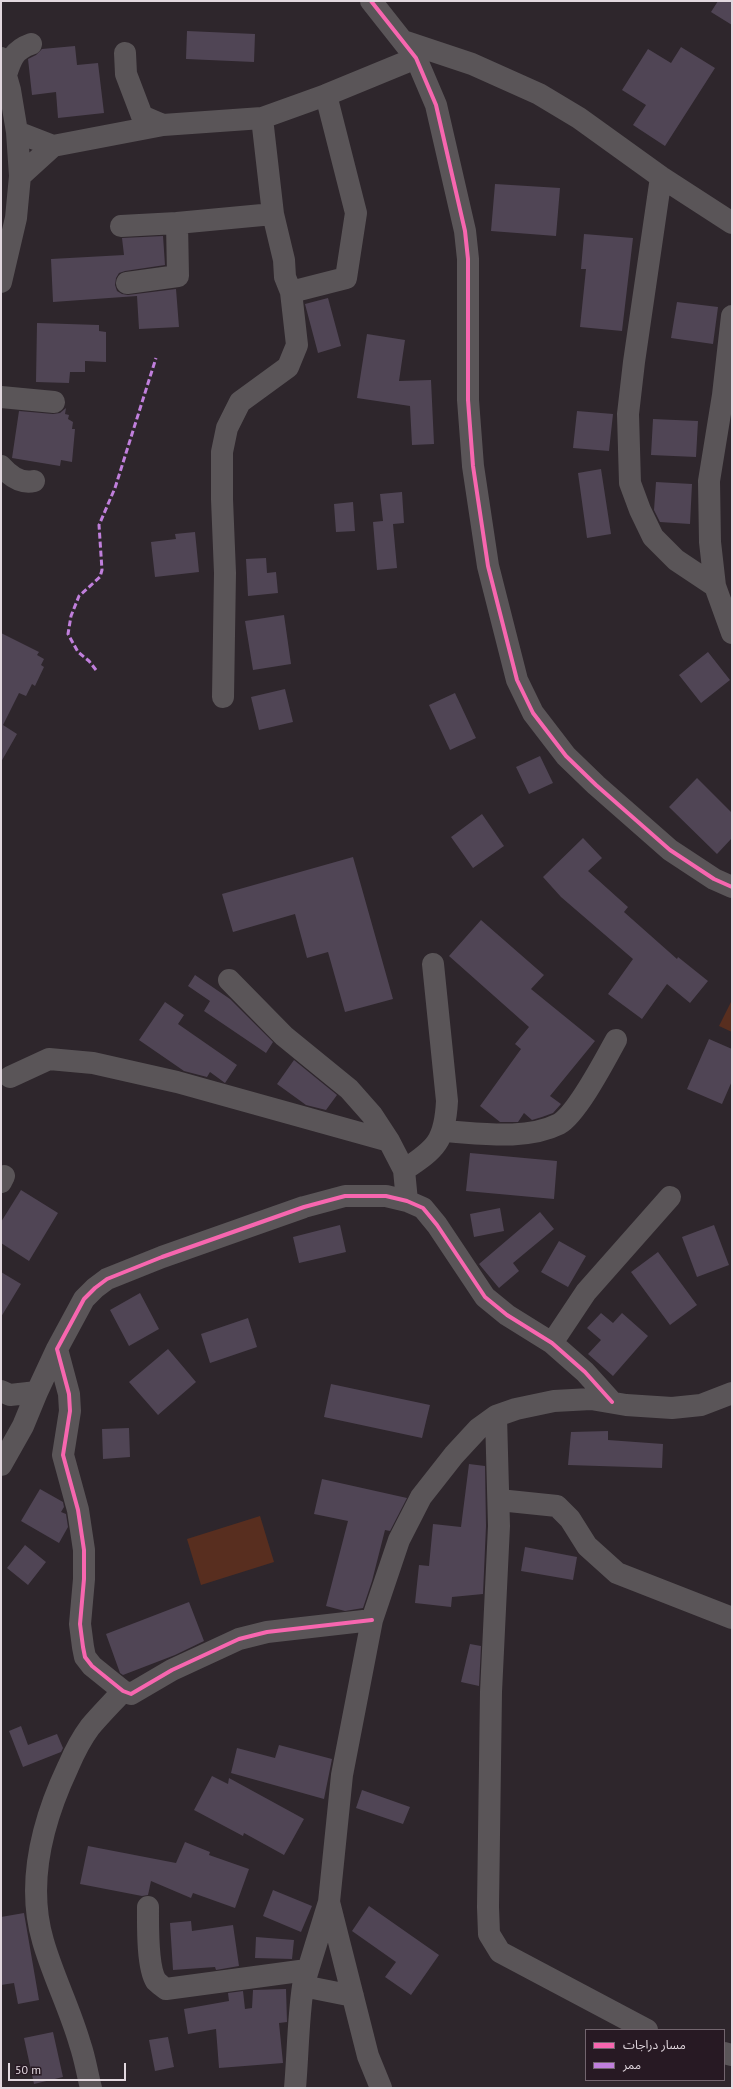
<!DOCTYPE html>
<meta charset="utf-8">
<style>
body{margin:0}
#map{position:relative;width:733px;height:2089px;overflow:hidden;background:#2e262c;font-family:"PT Sans","Noto Sans Arabic",sans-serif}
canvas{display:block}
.frame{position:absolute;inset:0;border:2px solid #e2d8df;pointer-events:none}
.legend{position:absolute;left:585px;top:2029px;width:140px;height:52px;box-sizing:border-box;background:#271923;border:1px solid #72656e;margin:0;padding:5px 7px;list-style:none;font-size:12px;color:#e2d8df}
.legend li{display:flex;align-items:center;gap:8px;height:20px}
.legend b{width:20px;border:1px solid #72656e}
.scale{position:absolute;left:8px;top:2063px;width:118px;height:18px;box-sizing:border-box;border:2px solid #e2d8df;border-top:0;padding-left:5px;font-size:12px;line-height:14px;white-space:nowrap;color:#e2d8df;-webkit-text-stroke:3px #271923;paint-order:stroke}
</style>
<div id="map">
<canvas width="733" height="2089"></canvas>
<div class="frame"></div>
<ul class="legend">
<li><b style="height:5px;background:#f766af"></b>مسار دراجات</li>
<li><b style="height:5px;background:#c07fdc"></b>ممر</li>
</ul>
<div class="scale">50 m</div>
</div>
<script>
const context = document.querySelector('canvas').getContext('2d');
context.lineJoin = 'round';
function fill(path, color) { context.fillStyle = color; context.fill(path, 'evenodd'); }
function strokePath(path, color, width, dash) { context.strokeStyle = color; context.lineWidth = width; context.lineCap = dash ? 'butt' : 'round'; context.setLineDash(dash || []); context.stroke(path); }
fill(new Path2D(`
 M732,1000v32l-13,-6z
 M260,1516l14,46 -73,23 -14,-46z`), '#582e1f');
fill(new Path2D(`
 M718,1h14v24l-21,-13z
 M187,31l68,3 -1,28 -68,-3z
 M75,46l2,19 21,-2 6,50 -46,5 -2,-26 -24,3 -4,-36 8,-4 6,-6z
 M681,47l34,21 -50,78 -32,-21 13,-20 -24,-15 26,-41 23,14z
 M495,184l65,4 -4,48 -65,-5z
 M584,234l49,4 -11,93 -42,-4 6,-58h-5z
 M163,236l2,29 -40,6 -6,2 -3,5 -1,7 2,6 5,3 6,1 48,-6 3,38 -40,2 -2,-33 -84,6 -2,-43 73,-4 -2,-17z
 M328,298l13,48 -23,7 -13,-49z
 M677,302l41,5 -5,37 -42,-6z
 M37,323l62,2v6l7,1v30l-21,-1v11h-15l-1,11 -33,-1z
 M367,334l38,6 -6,41 32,-1 3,64 -22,1 -2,-39 -53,-8z
 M66,408l-1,6 4,1 -1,4 5,3 -1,7h3l-3,33 -11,-2 -1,6 -48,-8 7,-47 34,3 7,-1z
 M577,411l36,3 -4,37 -36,-3z
 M653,419l45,2 -2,36 -45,-2z
 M601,469l10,65 -24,4 -9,-65z
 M656,482l36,2 -2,40 -30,-2 -6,-12z
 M402,492l2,31 -11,1 4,44 -20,2 -4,-48 10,-1 -3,-27z
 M353,502l2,29 -19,1 -2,-28z
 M195,532l4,40 -44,5 -4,-35 25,-3 -1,-5z
 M266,558l1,15 9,-1 2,21 -30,3 -2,-37z
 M284,615l7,49 -38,6 -8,-49z
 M1,633l38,19 -2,3 7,4 -3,6 3,2 -9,19 -3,-2 -6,12 -7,-3 -16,32 14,9 -16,28z
 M708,652l22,28 -29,23 -22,-28z
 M285,689l8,33 -34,8 -8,-33z
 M455,693l21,45 -26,12 -21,-45z
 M540,756l13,27 -24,11 -13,-27z
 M697,778l35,35v25l-15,16 -48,-47z
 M482,814l22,32 -31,22 -22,-31z
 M583,838l19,20 -14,13 40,36 -4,5 53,47 1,-2 30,24 -18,22 -23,-19 -25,35 -34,-25 25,-35 -72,-62 -18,-20z
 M353,857l40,142 -48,13 -17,-60 -21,6 -12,-44 -62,18 -11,-38z
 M481,920l63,55 -13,14 64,52 -45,55 11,8 -8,9 -11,4 -10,3 -8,-7 -6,9h-18l-20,-16 41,-57 -6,-5 14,-17 -80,-71z
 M195,975l35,24 43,43 -7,11 -62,-42 6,-10 -22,-15z
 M165,1002l19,13 -6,9 59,41 -12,18 -15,-11 -3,5 -23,-6 -45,-31z
 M709,1039l23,10v32l-10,23 -35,-15z
 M294,1060l43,35 -11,15 -20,-5 -29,-21z
 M470,1153l87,8 -3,38 -88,-8z
 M21,1190l37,23 -29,48 -28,-18v-21z
 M500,1208l4,23 -30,6 -4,-23z
 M540,1212l14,17 -41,34 6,8 -20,17 -20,-24z
 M340,1225l6,27 -47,11 -6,-26z
 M714,1225l15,40 -32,12 -15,-40z
 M559,1241l27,15 -18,31 -27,-15z
 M658,1252l39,53 -27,20 -39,-53z
 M1,1272l20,12 -20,33z
 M140,1293l19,36 -30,17 -19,-36z
 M601,1313l12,10 9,-10 26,23 -35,40 -25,-22 13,-14 -14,-12z
 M248,1318l9,29 -47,16 -9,-29z
 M168,1349l28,33 -38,33 -29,-33z
 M331,1384l99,21 -8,33 -98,-21z
 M129,1428l1,29 -27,2 -1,-30z
 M608,1431v9l55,4 -1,24 -94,-3 3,-33z
 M469,1464l16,2 1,60 -3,68 -31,3 -1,10 -36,-4 4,-38 10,1 4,-42 28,3z
 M322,1479l85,19 -17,33 -5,-1 -13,51 -9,27 -18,3 -19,-5 22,-85 -34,-7z
 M40,1489l23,13 1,5 -3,5 5,2 2,13 -9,16 -38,-22z
 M25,1545l21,17 -18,23 -21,-17z
 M525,1547l52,10 -4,23 -52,-9z
 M189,1602l15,39 -29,14 -52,20 -3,-2 -14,-39z
 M470,1644l11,2 -2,40 -18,-4z
 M21,1726l7,19 29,-11 6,14 -2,4 -38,15 -14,-36z
 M279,1745l53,14 -8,40 -93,-26 6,-25 38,10z
 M212,1776l16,8 1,-6 75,41 -20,36 -40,-22 -1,3 -49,-26z
 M362,1790l48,17 -7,17 -47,-16z
 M185,1842l25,10 -1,3 40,14 -14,39 -42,-15 -2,5 -40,-17 -3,14 -6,1 -62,-12 8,-38 88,17z
 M273,1890l39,16 -11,26 -38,-16z
 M369,1906l70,49 -28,40 -26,-18 11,-15 -44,-31z
 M24,1913l15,87 -21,4 -4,-21 -13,2v-68z
 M191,1921l1,10 41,-6 6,41 -23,4 -1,-3 -42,3 -3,-47z
 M256,1937l38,3 -2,19 -37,-1z
 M286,1989l1,33 -8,1 4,40 -64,5 -3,-39 -28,5 -4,-25 45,-8 -1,-8 15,-2 2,18 7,-1 1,-18z
 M53,2032l10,45 -29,7 -10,-46z
 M168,2037l6,30 -19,4 -6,-31z`), '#504555');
strokePath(new Path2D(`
 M371,1l45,57 20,47 29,126 3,28v141l5,66 15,100 29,114 16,33 33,43 30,29 74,65 44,29 18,8
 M403,41l69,23 67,30 40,24 82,59 71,46
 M125,53l1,21 16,42 21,9
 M1,58l9,32 7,42 36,14 -33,30 -4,42 -15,64
 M6,75c5,-16 8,-25 25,-31
 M17,132l3,44
 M53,146l110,-21 99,-7 64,-23 90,-37
 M661,177l-27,185 -6,52 2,69 10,27 13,27 23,23 39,26
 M121,226l56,-3
 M127,283l51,-7 -1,-53 96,-9
 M291,292l55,-14 10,-65 -30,-118
 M732,316l-9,79 -14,86 1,61 5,44 17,47
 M1,397l53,5
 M1,466c8,9 20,18 33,15
 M223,697l2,-124 -3,-74v-47l5,-24 13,-26 48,-35 9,-22 -6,-53 -6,-15 -1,-17 -11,-46 -11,-96
 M229,980l55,56 65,53 23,26 17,26 15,29 3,31
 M10,1077l39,-18 44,4 84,19 212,59
 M443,1131c36,2 82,10 116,-7 18,-10 46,-64 57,-84
 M404,1170c32,-21 41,-29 43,-69l-14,-137
 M1,1182l3,-6
 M552,1343l34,-51 84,-95
 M1,1391l9,4 27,-3
 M496,1416l3,110 -8,166 -3,215 1,27 11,18 147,78
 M1,1465l22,-39 14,-34 20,-43
 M499,1500l58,6 13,13 17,27 30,27 115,45
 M372,1620l-105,12 -28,7 -67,31 -41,24 -8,-3 -31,-25 -7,-9 -2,-10 -3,-23 4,-45v-29l-6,-40 -15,-55 7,-44 -1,-17 -12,-45 27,-50 11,-11 12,-9 55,-22 142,-50 41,-11h41l21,5 16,7 14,17 48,72 22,18 45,28 33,29 27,30
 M148,1907c0,17 -1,60 8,74 3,3 7,6 10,8l141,-19
 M304,1983l25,-81
 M724,2053l8,2
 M91,2088c-4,-15 -6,-30 -11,-44 -10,-35 -27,-68 -37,-103 -17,-58 0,-121 25,-174 6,-14 13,-28 22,-40 10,-12 22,-24 33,-36
 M295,2088c3,-34 3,-68 8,-102l50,10
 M381,2088l-13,-32 -39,-154 13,-127 30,-155 27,-80 22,-43 33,-42 24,-26 18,-13 20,-7 38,-8 37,-2 35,6 46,3 29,-3 31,-12`), '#5a5558', 22);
strokePath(new Path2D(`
 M96,670l-7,-9 -11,-9 -10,-18 3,-18 8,-20 21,-19 2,-7 -3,-45 16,-37 41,-130`), '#c07fdc', 3, [6, 3]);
strokePath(new Path2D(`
 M371,1l45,57 20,47 29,126 3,28v141l5,66 15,100 29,114 16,33 33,43 30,29 74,65 44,29 18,8
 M372,1620l-105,12 -28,7 -67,31 -41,24 -8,-3 -31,-25 -7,-9 -2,-10 -3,-23 4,-45v-29l-6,-40 -15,-55 7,-44 -1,-17 -12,-45 27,-50 11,-11 12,-9 55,-22 142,-50 41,-11h41l21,5 16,7 14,17 48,72 22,18 45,28 33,29 27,30`), '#f766af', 4);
</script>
